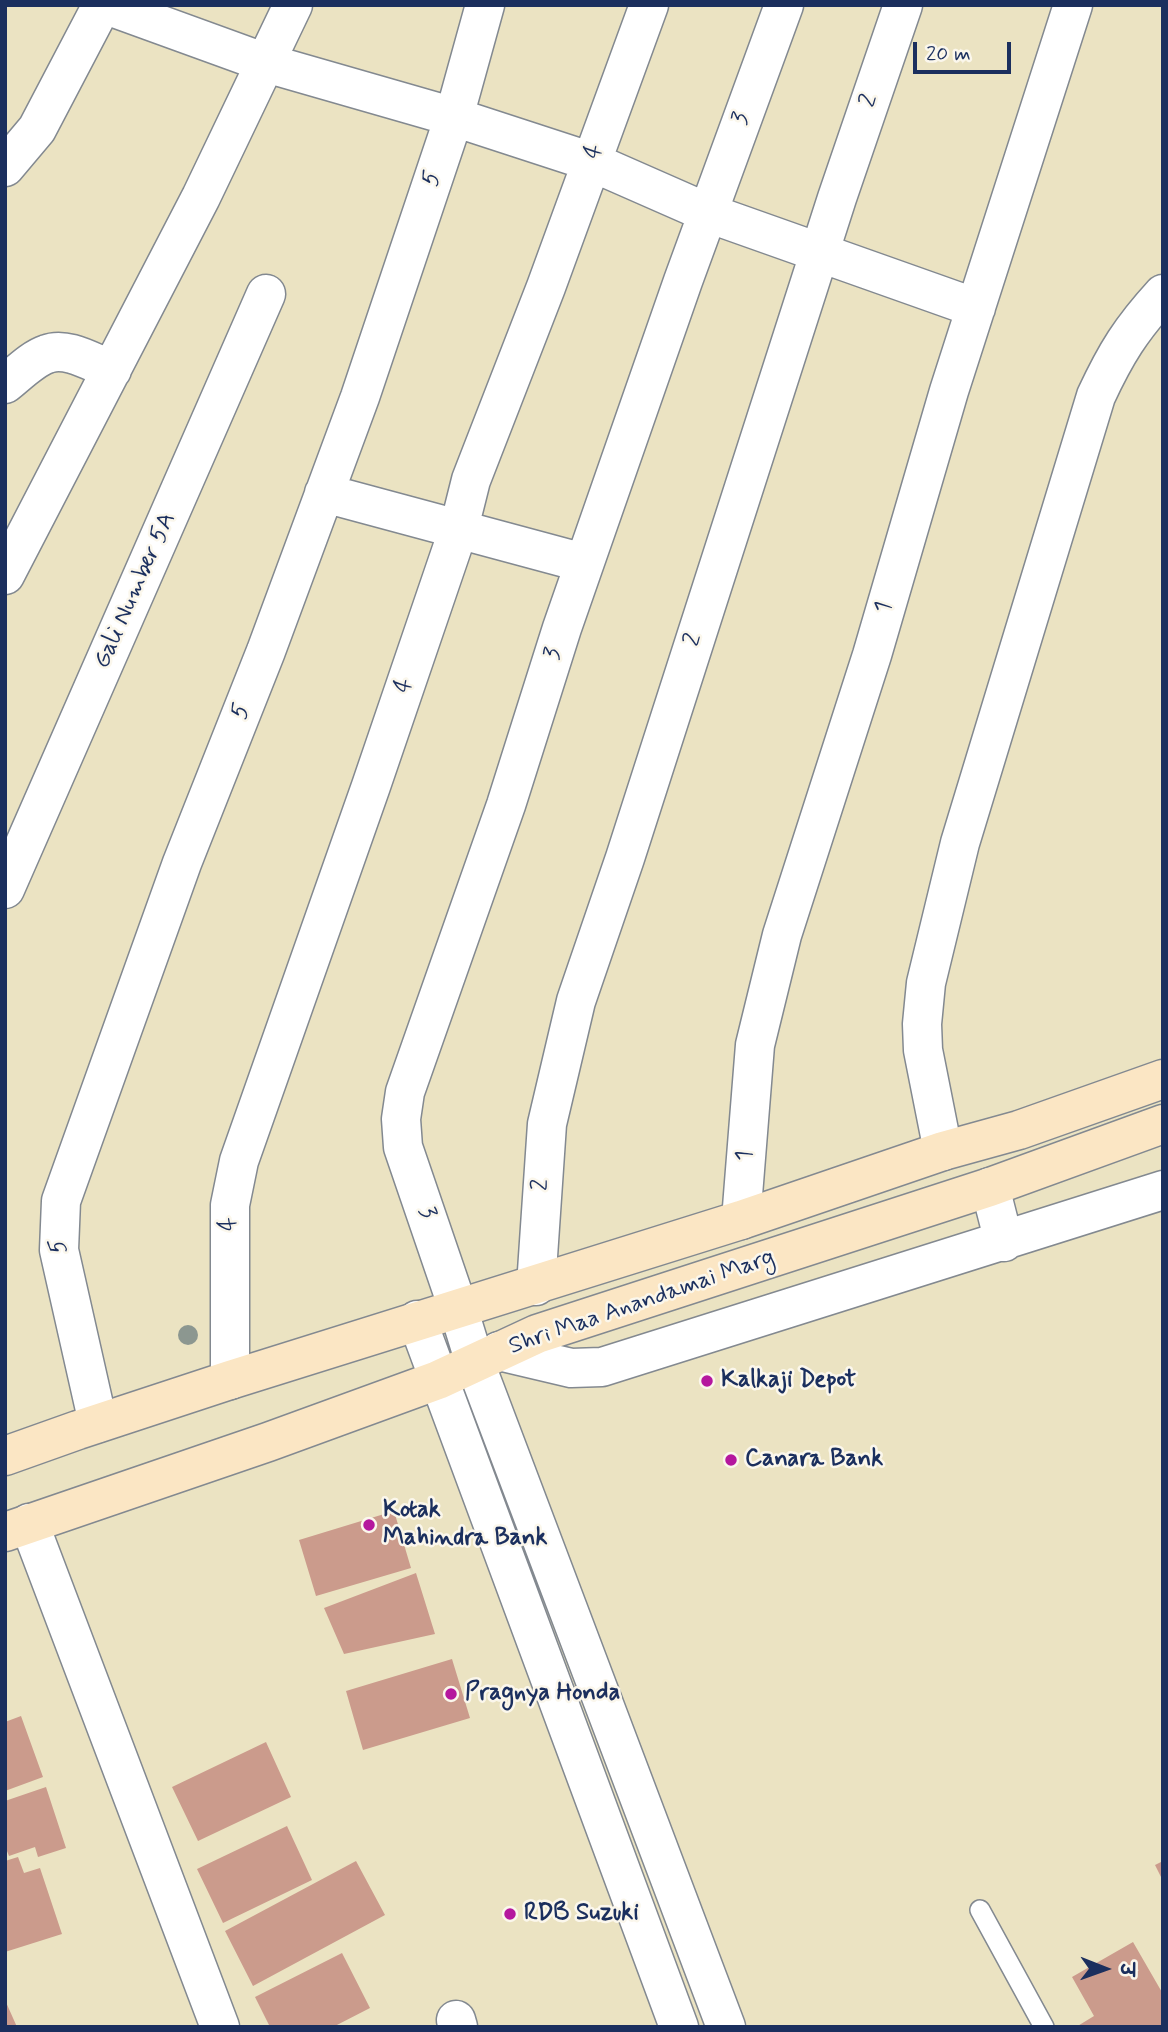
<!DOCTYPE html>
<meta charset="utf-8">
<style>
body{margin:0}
#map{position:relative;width:1168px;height:2032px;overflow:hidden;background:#ebe3c2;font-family:Mynerve,"Playpen Sans Deva",sans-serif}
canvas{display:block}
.frame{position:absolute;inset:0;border:7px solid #1b2f5e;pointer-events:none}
.north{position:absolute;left:1070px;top:1934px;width:70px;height:70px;-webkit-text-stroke:5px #fbf7ec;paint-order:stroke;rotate:91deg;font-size:19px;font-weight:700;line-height:28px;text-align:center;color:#1b2f5e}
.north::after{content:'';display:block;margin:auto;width:24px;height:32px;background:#1b2f5e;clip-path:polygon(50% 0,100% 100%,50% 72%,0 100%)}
.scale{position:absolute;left:913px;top:42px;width:98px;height:32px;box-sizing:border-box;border:4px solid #1b2f5e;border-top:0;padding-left:9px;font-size:21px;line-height:24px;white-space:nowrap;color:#1b2f5e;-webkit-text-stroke:5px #fbf7ec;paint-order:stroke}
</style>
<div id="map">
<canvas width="1168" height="2032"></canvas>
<div class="frame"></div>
<div class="north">उ</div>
<div class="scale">20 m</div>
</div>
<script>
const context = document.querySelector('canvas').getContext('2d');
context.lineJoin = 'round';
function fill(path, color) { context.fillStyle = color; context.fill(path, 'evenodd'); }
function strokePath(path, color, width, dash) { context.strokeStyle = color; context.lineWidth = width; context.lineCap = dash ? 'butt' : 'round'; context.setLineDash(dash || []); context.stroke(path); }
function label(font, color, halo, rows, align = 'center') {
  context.font = font + ' Mynerve,sans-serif'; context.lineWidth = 5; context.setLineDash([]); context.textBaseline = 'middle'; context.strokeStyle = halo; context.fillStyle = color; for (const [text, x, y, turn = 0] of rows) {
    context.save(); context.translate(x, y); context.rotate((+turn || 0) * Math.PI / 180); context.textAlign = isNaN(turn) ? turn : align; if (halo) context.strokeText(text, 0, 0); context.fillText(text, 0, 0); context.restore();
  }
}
fill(new Path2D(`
 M394,1511l17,57 -95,28 -17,-56z
 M416,1573l19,61 -91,20 -20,-46z
 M452,1659l18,59 -107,32 -17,-59z
 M21,1716l22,61 -38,14v-69z
 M266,1742l25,55 -93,44 -26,-54z
 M46,1787l20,61 -28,9 -3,-10 -26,9 -4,-10v-45z
 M287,1826l25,54 -89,43 -26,-54z
 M18,1857l6,16 16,-5 22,66 -57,18v-91z
 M356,1861l29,54 -132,71 -28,-55z
 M1163,1861v20l-8,-16z
 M1133,1942l30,52v33h-87l18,-11 -22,-39z
 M342,1953l28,55 -37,19h-63l-15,-30z
 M5,2000l12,27h-12z`), '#cb9b8c');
const service = new Path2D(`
 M980,1910l64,117`);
const minor = new Path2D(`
 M106,5l160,58 188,54 138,45 116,51 268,95
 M5,167l32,-38 65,-124
 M5,384c13,-10 27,-25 42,-30 20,-8 46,9 65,16
 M324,493l260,70
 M5,575l196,-378 92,-192
 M5,889l261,-595
 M943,1151l-20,-101 -1,-26 4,-41 34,-140 136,-447c20,-43 35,-67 67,-102
 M741,1220l14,-175 27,-110 90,-280 77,-264 124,-386
 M536,1286l11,-162 29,-123 49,-143 212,-660 66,-193
 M458,1308l-55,-161 -2,-28 4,-27 101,-287 56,-177 121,-347 101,-276
 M230,1380v-175l9,-44 132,-375 88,-258 12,-48 75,-193 103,-282
 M98,1423l-39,-173 2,-49 121,-338 84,-212 94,-254 94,-280 31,-112
 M29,1523l191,504
 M456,2020l2,7`);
const tertiary = new Path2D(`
 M990,1187l14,55
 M458,1308l17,55 251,664
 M417,1320l262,707
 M499,1351l72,17 31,-1 561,-177`);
const secondary = new Path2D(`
 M5,1456l73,-26 152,-50 511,-160 202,-69 76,-21 144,-51
 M5,1532l263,-90 170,-62 99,-46 453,-147 173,-63`);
strokePath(service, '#838990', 22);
strokePath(minor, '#838990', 41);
strokePath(tertiary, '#838990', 41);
strokePath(secondary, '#838990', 41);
strokePath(service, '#fff', 19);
strokePath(minor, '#fff', 38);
strokePath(tertiary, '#fff', 38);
strokePath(secondary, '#fbe6c4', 38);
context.fillStyle = '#8c9790';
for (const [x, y] of [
 [188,1335]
]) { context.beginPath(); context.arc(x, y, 10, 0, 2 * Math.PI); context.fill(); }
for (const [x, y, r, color] of [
 [707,1381,7,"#b5179e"],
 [731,1460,7,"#b5179e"],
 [369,1525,7,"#b5179e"],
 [451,1694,7,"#b5179e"],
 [510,1914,7,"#b5179e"]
]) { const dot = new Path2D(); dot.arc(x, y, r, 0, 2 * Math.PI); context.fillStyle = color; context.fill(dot); strokePath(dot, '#fbf7ec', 2.5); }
label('24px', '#1b2f5e', '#fbf7ec', [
 ["2",870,101,-71],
 ["3",742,119,-70],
 ["4",595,152,-70],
 ["5",433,179,-71],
 ["Gali Number 5A",136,591,-66],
 ["1",885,608,-74],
 ["2",694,640,-72],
 ["3",554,654,-73],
 ["4",405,686,-71],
 ["5",242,712,-68],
 ["1",746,1156,-86],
 ["2",542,1185,-86],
 ["3",426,1213,71],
 ["4",230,1224,-90],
 ["5",60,1246,-96],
 ["Shri Maa Anandamai Marg",642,1303,-19]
]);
label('bold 24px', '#1b2f5e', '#fbf7ec', [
 ["Kalkaji Depot",721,1381],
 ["Canara Bank",745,1460],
 ["Kotak",383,1511],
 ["Mahindra Bank",383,1539],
 ["Pragnya Honda",465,1694],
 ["RDB Suzuki",524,1914]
], 'left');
</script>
